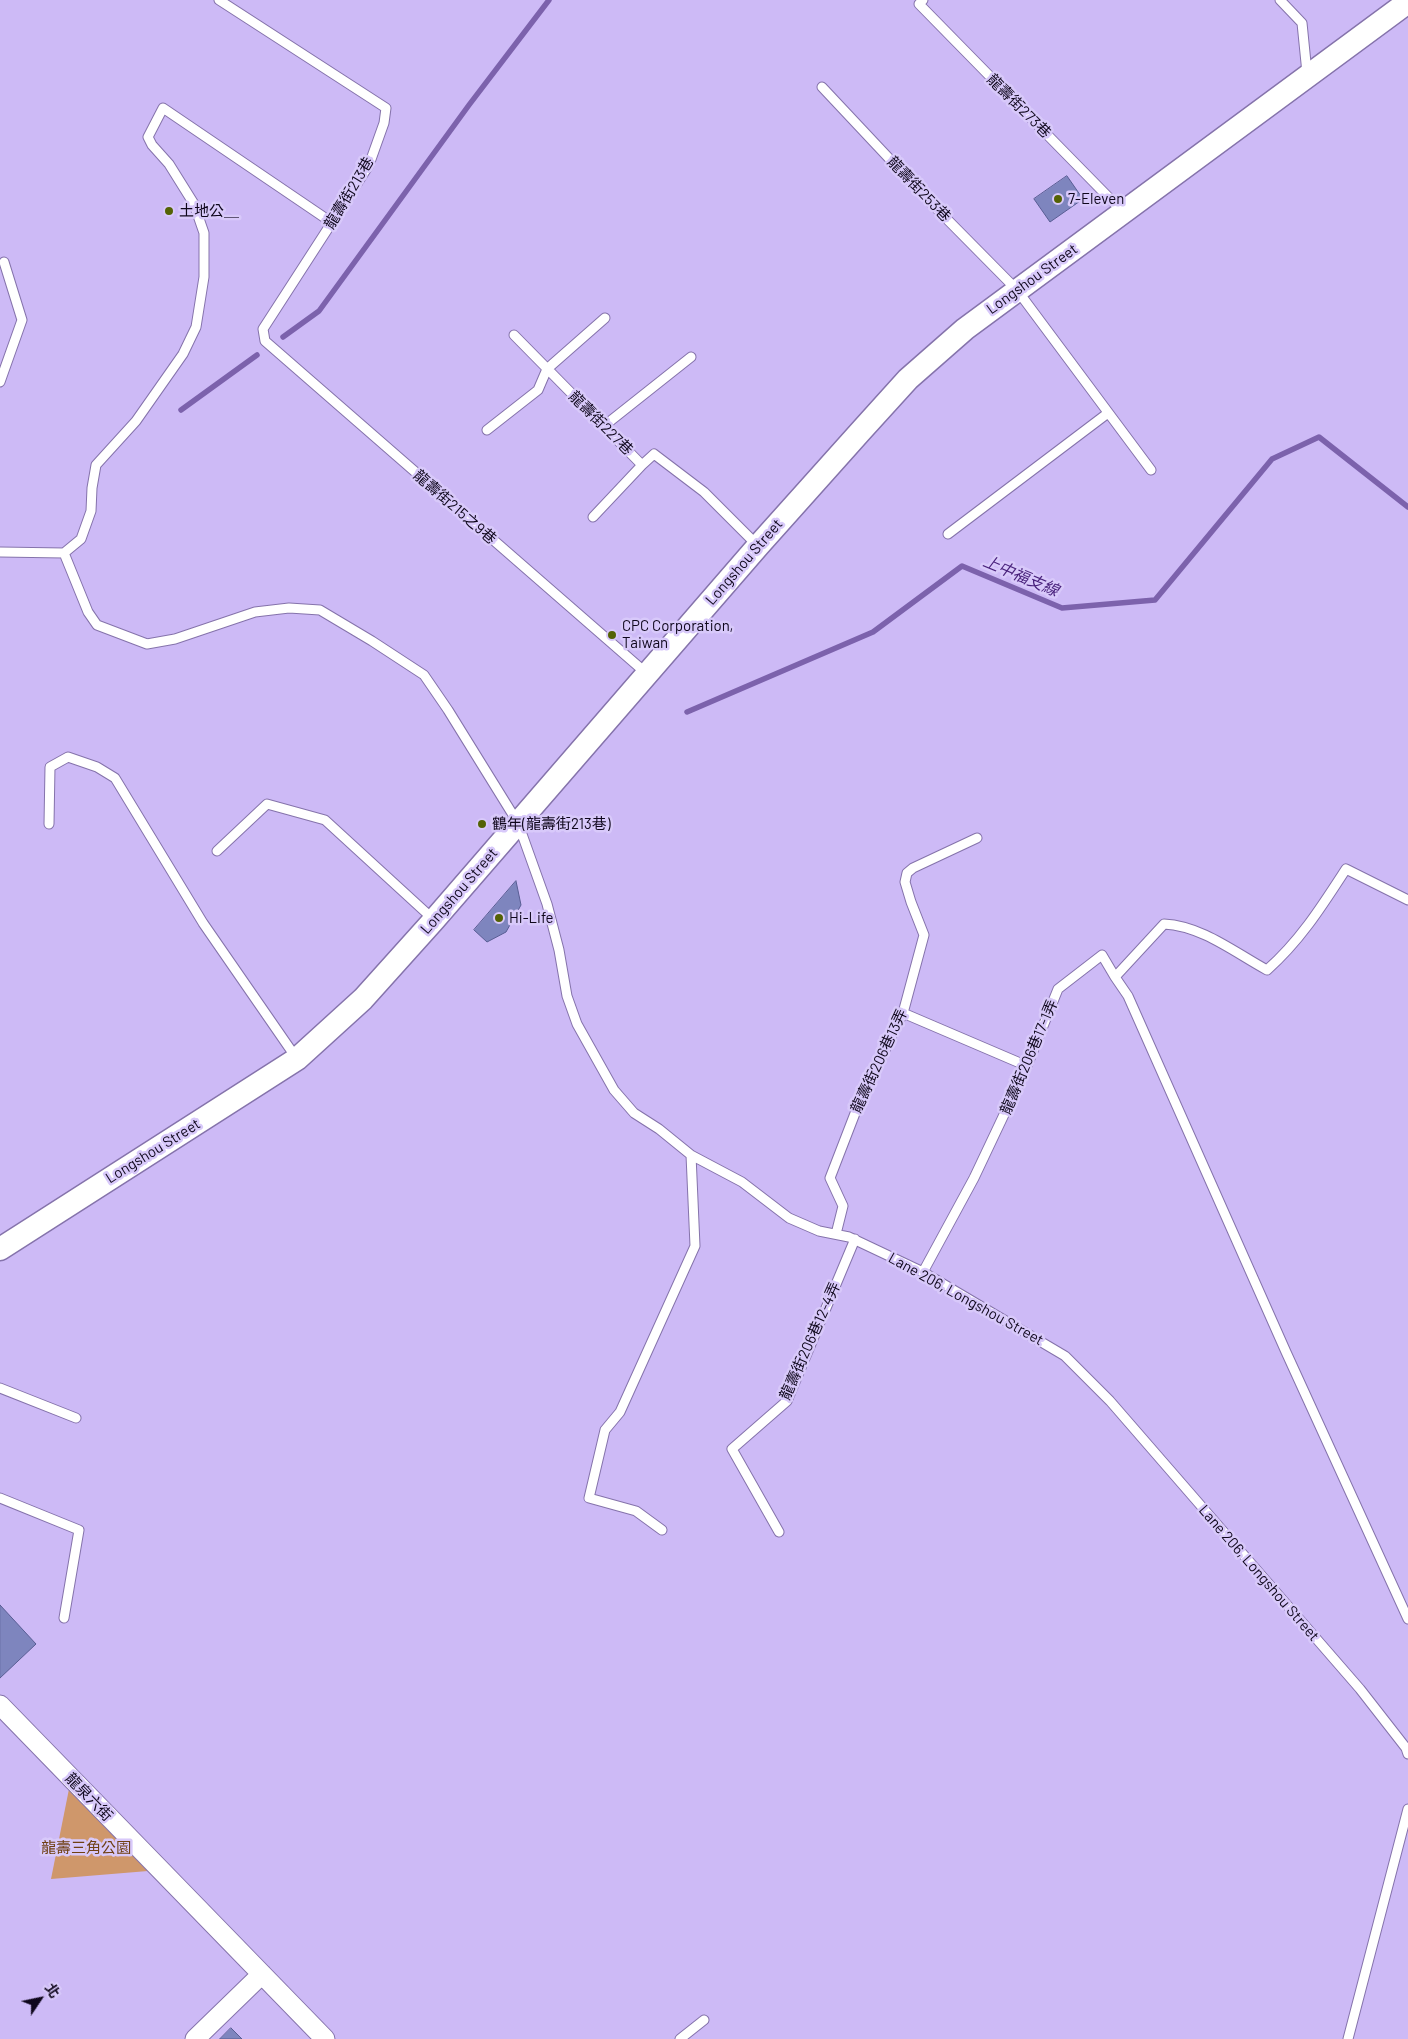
<!DOCTYPE html>
<meta charset="utf-8">
<style>
body{margin:0}
#map{position:relative;width:1408px;height:2039px;overflow:hidden;background:#cdbaf6;font-family:Barlow,"Noto Sans TC",sans-serif}
canvas{display:block}
.north{position:absolute;left:15px;top:1974px;width:50px;height:50px;-webkit-text-stroke:4px #d8c9fa;paint-order:stroke;rotate:56deg;font-size:14px;font-weight:700;line-height:20px;text-align:center;color:#0f071c}
.north::after{content:'';display:block;margin:auto;width:18px;height:22px;background:#0f071c;clip-path:polygon(50% 0,100% 100%,50% 72%,0 100%)}
</style>
<div id="map">
<canvas width="1408" height="2039"></canvas>
<div class="north">北</div>
</div>
<script>
const context = document.querySelector('canvas').getContext('2d');
context.lineJoin = 'round';
function fill(path, color) { context.fillStyle = color; context.fill(path, 'evenodd'); }
function strokePath(path, color, width, dash) { context.strokeStyle = color; context.lineWidth = width; context.lineCap = dash ? 'butt' : 'round'; context.setLineDash(dash || []); context.stroke(path); }
function label(font, color, halo, rows, align = 'center') {
  context.font = font + ' Barlow,"Noto Sans TC",sans-serif'; context.lineWidth = 5; context.setLineDash([]); context.textBaseline = 'middle'; context.strokeStyle = halo; context.fillStyle = color; for (const [text, x, y, turn = 0] of rows) {
    context.save(); context.translate(x, y); context.rotate((+turn || 0) * Math.PI / 180); context.textAlign = isNaN(turn) ? turn : align; if (halo) context.strokeText(text, 0, 0); context.fillText(text, 0, 0); context.restore();
  }
}
fill(new Path2D(`
 M69,1789l79,82 -97,8z`), '#cf976b');
strokePath(new Path2D(`
 M283,337l36,-26 150,-206 80,-105
 M181,410l76,-55
 M687,712l186,-80 89,-66 100,42 93,-8 117,-141 47,-22 89,70`), '#7c62ac', 5.5);
const building = new Path2D(`
 M1067,176l16,23 -33,23 -16,-23z
 M516,881l5,24 -15,27 -19,10 -13,-12z
 M0,1605l36,39 -36,34z
 M231,2028l11,11h-22z`);
fill(building, '#7e85be');
strokePath(building, '#585d93', 1);
const service = new Path2D(`
 M219,0l167,108 -2,15 -15,42 -106,164 2,12 381,332
 M923,0l-4,4 204,208
 M1280,0l22,23 5,50
 M822,87l108,115 87,88 134,180
 M514,335l128,130 12,-11 50,38 53,53
 M0,382l22,-62 -18,-58
 M604,426l87,-69
 M487,430l51,-40 9,-21 58,-51
 M593,517l49,-52
 M948,534l160,-121
 M0,552l64,1 24,59 9,13 50,19 28,-5 80,-27 34,-4 31,2 52,31 52,34 24,35 70,113 29,81 12,46 8,46 10,28 37,66 20,23 25,16 32,26 51,27 47,36 30,13 30,6 74,35 142,84 45,45 250,288 46,59 2,6
 M64,553l17,-14 10,-28 1,-23 4,-23 40,-44 47,-67 13,-27 8,-50v-44l-10,-29 -25,-40 -17,-19 -4,-8 15,-29 168,114
 M49,824l1,-57 18,-10 29,10 18,11 88,145 94,136
 M217,851l50,-47 58,16 108,99
 M1115,977l13,19 158,356 122,267
 M903,1013l124,53
 M836,1234l7,-28 -13,-28 29,-75 44,-90 21,-78 -13,-33 -6,-20 2,-9 6,-5 64,-30
 M923,1272l51,-94 53,-112 31,-77 44,-34 13,22 49,-53c38,2 70,28 103,46 33,-29 55,-64 79,-101l62,31
 M0,1388l76,30
 M0,1498l79,32 -15,88
 M662,1530l-26,-19 -47,-13 16,-68 15,-18 75,-166 -4,-91
 M779,1532l-47,-83 55,-48 68,-162
 M680,2039l24,-19
 M1348,2039l60,-230`);
const minor = new Path2D(`
 M0,1705l325,334
 M195,2039l67,-65`);
const tertiary = new Path2D(`
 M0,1249l297,-190 66,-60 71,-79 324,-374 102,-114 48,-53 57,-50 443,-327`);
strokePath(service, '#8573ab', 11);
strokePath(minor, '#8573ab', 21);
strokePath(tertiary, '#8573ab', 25);
strokePath(service, '#fff', 9);
strokePath(minor, '#fff', 19);
strokePath(tertiary, '#fff', 22);
for (const [x, y, r, color] of [
 [1058,199,5,"#546205"],
 [169,211,5,"#546205"],
 [612,635,5,"#546205"],
 [482,824,5,"#546205"],
 [499,918,5,"#546205"]
]) { const dot = new Path2D(); dot.arc(x, y, r, 0, 2 * Math.PI); context.fillStyle = color; context.fill(dot); strokePath(dot, '#d8c9fa', 2); }
label('15px', '#0f071c', '#d8c9fa', [
 ["龍壽街273巷",1019,106,45],
 ["龍壽街253巷",919,189,46],
 ["龍壽街213巷",349,193,-59],
 ["Longshou Street",1032,279,-36],
 ["龍壽街227巷",601,423,45],
 ["龍壽街215之9巷",455,507,41],
 ["Longshou Street",744,562,-49],
 ["Longshou Street",459,891,-49],
 ["龍壽街206巷17-1弄",1029,1057,-67],
 ["龍壽街206巷13弄",879,1061,-65],
 ["Longshou Street",153,1151,-32],
 ["Lane 206, Longshou Street",966,1299,29],
 ["龍壽街206巷12-4弄",810,1341,-66],
 ["Lane 206, Longshou Street",1259,1573,49],
 ["龍泉六街",89,1797,46]
]);
label('15px', '#0f071c', '#d8c9fa', [
 ["7-Eleven",1068,199],
 ["土地公＿",179,211],
 ["CPC Corporation,",622,626],
 ["Taiwan",622,643],
 ["鶴年(龍壽街213巷)",492,824],
 ["Hi-Life",509,918]
], 'left');
label('15px', '#6f4014', '#d8c9fa', [
 ["龍壽三角公園",86,1848]
]);
label('italic 16px', '#471f7a', '#d8c9fa', [
 ["上中福支線",1021,576,23]
]);
</script>
